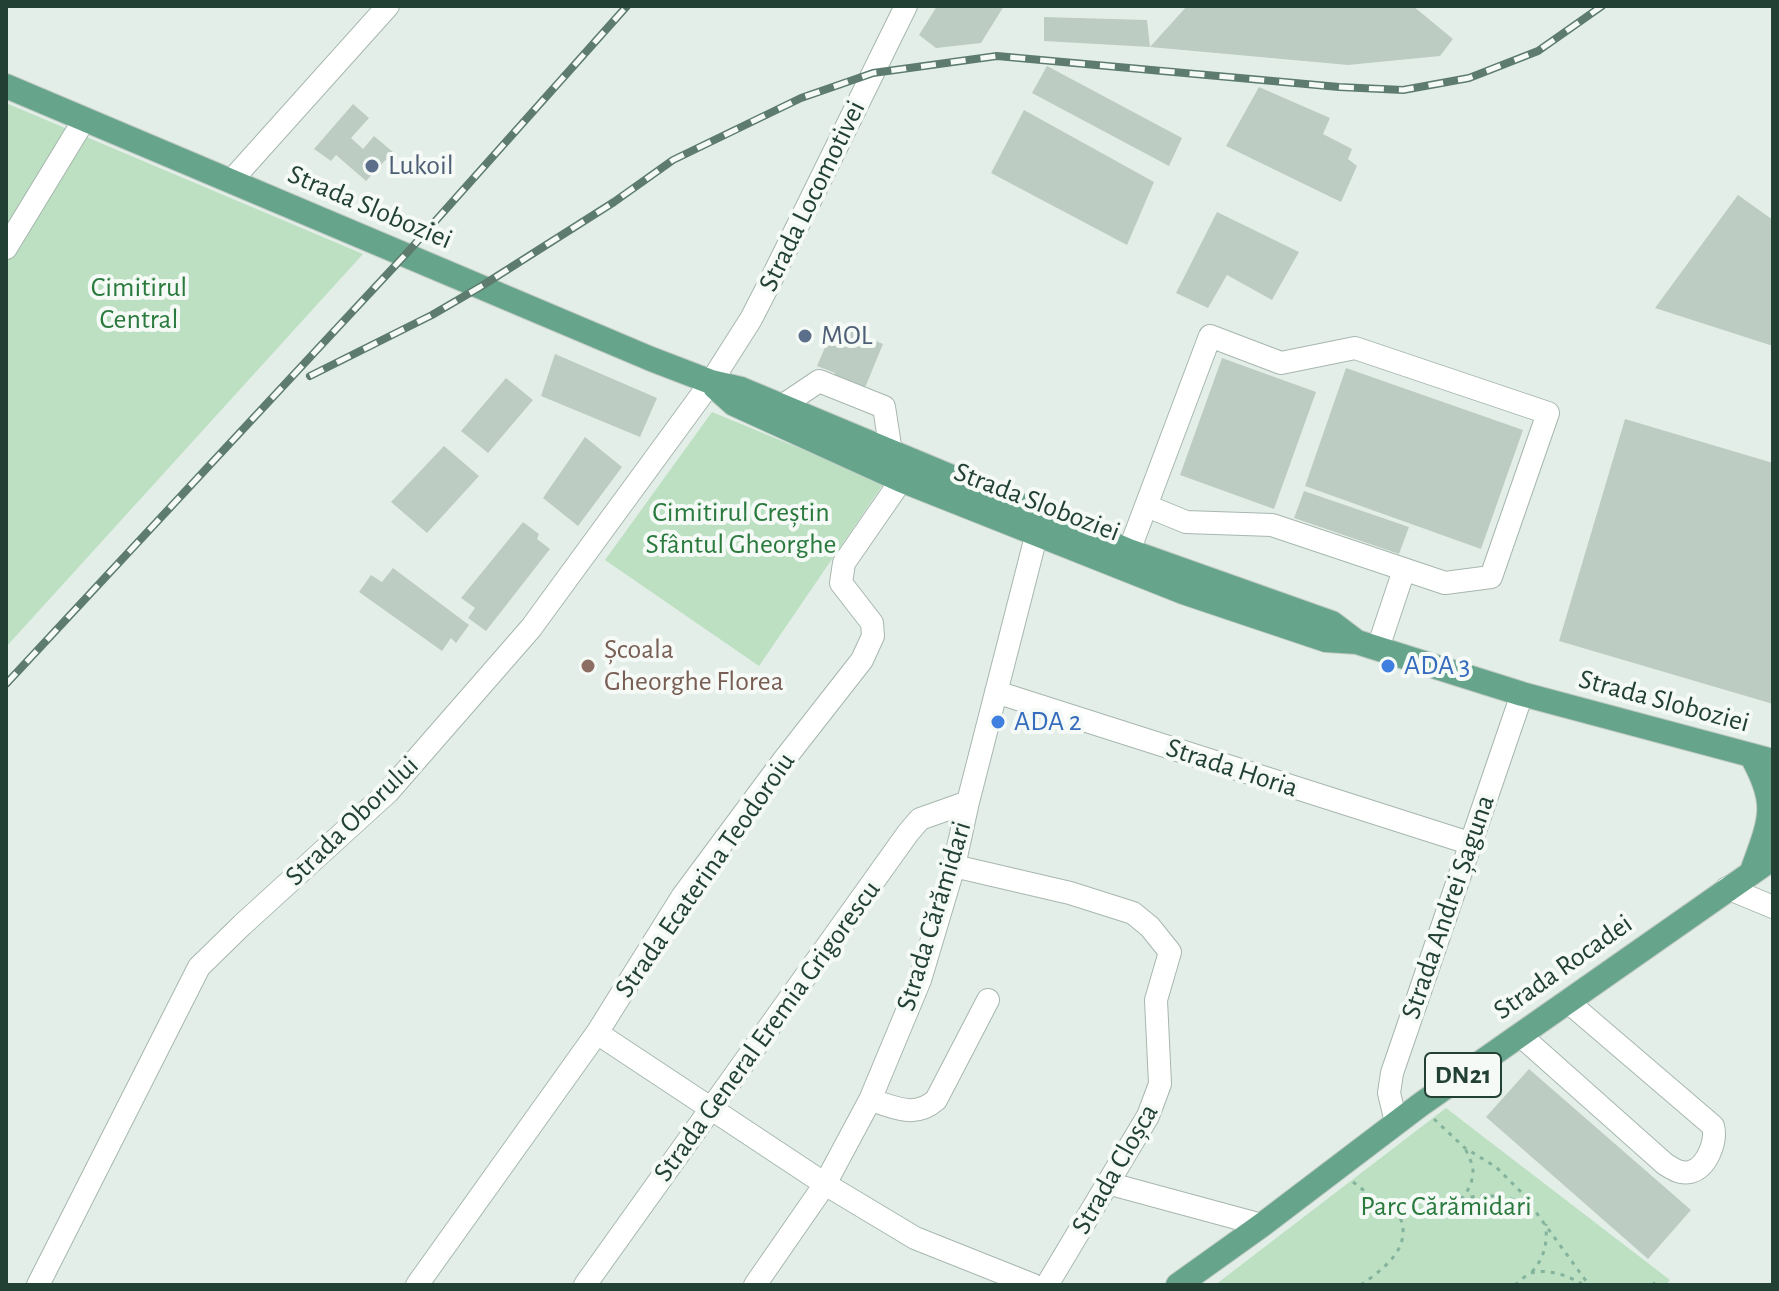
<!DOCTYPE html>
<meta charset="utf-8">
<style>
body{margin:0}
#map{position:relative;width:1779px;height:1291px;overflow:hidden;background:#e4eee8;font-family:"Alegreya Sans",sans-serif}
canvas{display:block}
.frame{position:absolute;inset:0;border:8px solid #224134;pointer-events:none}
</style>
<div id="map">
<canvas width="1779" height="1291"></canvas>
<div class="frame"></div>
</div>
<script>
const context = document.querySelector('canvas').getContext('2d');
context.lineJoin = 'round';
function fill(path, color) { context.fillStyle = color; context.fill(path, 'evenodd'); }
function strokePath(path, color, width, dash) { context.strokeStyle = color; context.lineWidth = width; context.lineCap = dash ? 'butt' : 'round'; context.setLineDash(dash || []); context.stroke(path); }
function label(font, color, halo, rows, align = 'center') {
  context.font = font + ' "Alegreya Sans",sans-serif'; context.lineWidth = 8; context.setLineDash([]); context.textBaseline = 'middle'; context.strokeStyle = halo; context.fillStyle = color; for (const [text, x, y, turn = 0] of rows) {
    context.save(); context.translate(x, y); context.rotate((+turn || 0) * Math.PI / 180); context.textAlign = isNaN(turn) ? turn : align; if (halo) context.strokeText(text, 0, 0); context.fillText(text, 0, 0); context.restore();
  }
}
fill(new Path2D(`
 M6,103l357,151 -357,393z
 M712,412l172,71 -125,183 -154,-106z
 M1446,1108l224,172 -4,5h-451z`), '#bce0c1');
fill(new Path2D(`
 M937,6h67l-23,37 -45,5 -17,-13z
 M1187,6h226l40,33 -13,17 -92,9 -198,-18z
 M1044,17l103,3 3,27 -106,-6z
 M1047,66l135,72 -13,28 -137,-73z
 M1259,87l71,31 -7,16 29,15 -4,10 9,7 -16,36 -115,-56z
 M353,104l16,14 -18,20 12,11 11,-13 19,16 -27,29 -30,-26 -5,6 -17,-12z
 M1024,110l130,72 -27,63 -136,-72z
 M1738,195l35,25v126l-118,-38z
 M1217,212l82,40 -27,48 -45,-25 -19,33 -32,-15z
 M835,324l48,20 -23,56 -31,-13 6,-14 -18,-7z
 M555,354l102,44 -17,39 -99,-41z
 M1222,358l94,34 -42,117 -94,-34z
 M1346,368l177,62 -42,119 -176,-63z
 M506,378l27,22 -45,53 -27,-22z
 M1625,419l148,44v241l-214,-63z
 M585,437l37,30 -44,59 -35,-28z
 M444,446l35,30 -52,57 -36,-31z
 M1304,491l105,36 -10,27 -105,-36z
 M523,522l16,12 -2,5 13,10 -64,82 -18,-13 7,-10 -14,-10z
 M393,568l76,57 -13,18 -5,-5 -9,13 -83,-59 12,-17 11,7z
 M1529,1069l162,141 -43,49 -162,-142z`), '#bcccc3');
const minor = new Path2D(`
 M231,181l157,-175
 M6,248l78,-128
 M782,406l37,-25 65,26 7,45
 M1129,551l81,-215 71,27 74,-15 193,65 -57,164 -46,6 -173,-58 -86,-3 -39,-16
 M1378,648l26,-78
 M996,692l473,151
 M954,866l116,27 63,20 17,14 20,25 -14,48 4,84 -12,32 -101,169
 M1727,888l46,19
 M597,1033l228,151 90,54 118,47
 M1520,1035l145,129c8,5 15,10 25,8 17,-4 27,-31 23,-46l-146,-125
 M870,1100c26,7 44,19 66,0l52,-100
 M1396,1122l-7,-29 3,-20 130,-379
 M1107,1183l155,42
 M38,1285l161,-318 43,-42 146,-133 143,-164 180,-246 40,-63 20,-39 135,-274
 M417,1285l180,-252 85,-136 101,-136 79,-101 11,-24 -1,-13 -31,-40 3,-20 63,-91 1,-7
 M585,1285l323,-452 12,-14 48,-17
 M755,1285l70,-101 45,-84 50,-120 34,-114 14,-64 73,-285`);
const major = new Path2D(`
 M6,86l645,273 60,23 30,7 388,162 203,72 25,19
 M715,387l19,17 167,76 282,112 143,48 31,2 165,52 251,67
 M1751,755c28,49 20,64 1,116
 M1178,1285l84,-60 158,-120 353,-247`);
strokePath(minor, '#a6b7ae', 24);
strokePath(major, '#c1cac6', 26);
strokePath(new Path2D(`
 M1434,1119l31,29 31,19 26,26 67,92
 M1353,1182c13,10 27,22 42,28 30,11 77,-1 78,-39 0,-7 -5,-16 -8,-23
 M1461,1200c25,-9 45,-3 70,5
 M1532,1272c13,-16 15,-27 14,-48
 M1361,1285c18,-13 44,-31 42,-56 0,-6 -4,-13 -6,-19
 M1515,1285c5,-4 11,-10 16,-12 16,-5 39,3 52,12
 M1652,1285l8,-5`), '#83b39d', 3, [4, 6]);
strokePath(minor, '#fff', 22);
strokePath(major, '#66a58c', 24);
const rail = new Path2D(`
 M310,376l122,-61 48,-28 134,-85 59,-42 128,-62 72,-25 124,-17 342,31 64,3 66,-12 69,-27 64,-45
 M6,684l400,-430 221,-248`);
strokePath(rail, '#5d7c6f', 8);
strokePath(rail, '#f5faf7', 5, [15]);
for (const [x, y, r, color] of [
 [372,166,8,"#5c6f8a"],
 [805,336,8,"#5c6f8a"],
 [588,666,8,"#8d6e63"],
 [1388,666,8,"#3f7fe0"],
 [998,722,8,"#3f7fe0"]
]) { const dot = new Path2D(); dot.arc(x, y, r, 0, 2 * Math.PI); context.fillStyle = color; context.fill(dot); strokePath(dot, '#f5faf7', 3); }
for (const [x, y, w] of [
 [1463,1075,76]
]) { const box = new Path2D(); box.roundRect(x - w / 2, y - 22, w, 44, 6); context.fillStyle = '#f5faf7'; context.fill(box); strokePath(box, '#224134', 2); }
label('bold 26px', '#224134', null, [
 ["DN21",1463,1075]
]);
label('28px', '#4e5e75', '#f5faf7', [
 ["Lukoil",388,166],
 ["MOL",821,336]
], 'left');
label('28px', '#224134', '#f5faf7', [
 ["Strada Locomotivei",812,196,-64],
 ["Strada Sloboziei",370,207,23],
 ["Strada Sloboziei",1037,502,21],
 ["Strada Sloboziei",1664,701,15],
 ["Strada Horia",1232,768,18],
 ["Strada Oborului",352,821,-44],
 ["Strada Ecaterina Teodoroiu",705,875,-55],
 ["Strada Andrei Șaguna",1448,907,-71],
 ["Strada Cărămidari",934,916,-73],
 ["Strada Rocadei",1563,967,-35],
 ["Strada General Eremia Grigorescu",767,1031,-54],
 ["Strada Cloșca",1115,1169,-60]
]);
label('28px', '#2a7a3e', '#f5faf7', [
 ["Cimitirul",139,288],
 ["Central",139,320],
 ["Cimitirul Creștin",741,513],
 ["Sfântul Gheorghe",741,545],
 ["Parc Cărămidari",1446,1207]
]);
label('28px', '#785e54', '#f5faf7', [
 ["Școala",604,650],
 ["Gheorghe Florea",604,682]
], 'left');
label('28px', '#366cbe', '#f5faf7', [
 ["ADA 3",1404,666],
 ["ADA 2",1014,722]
], 'left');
</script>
